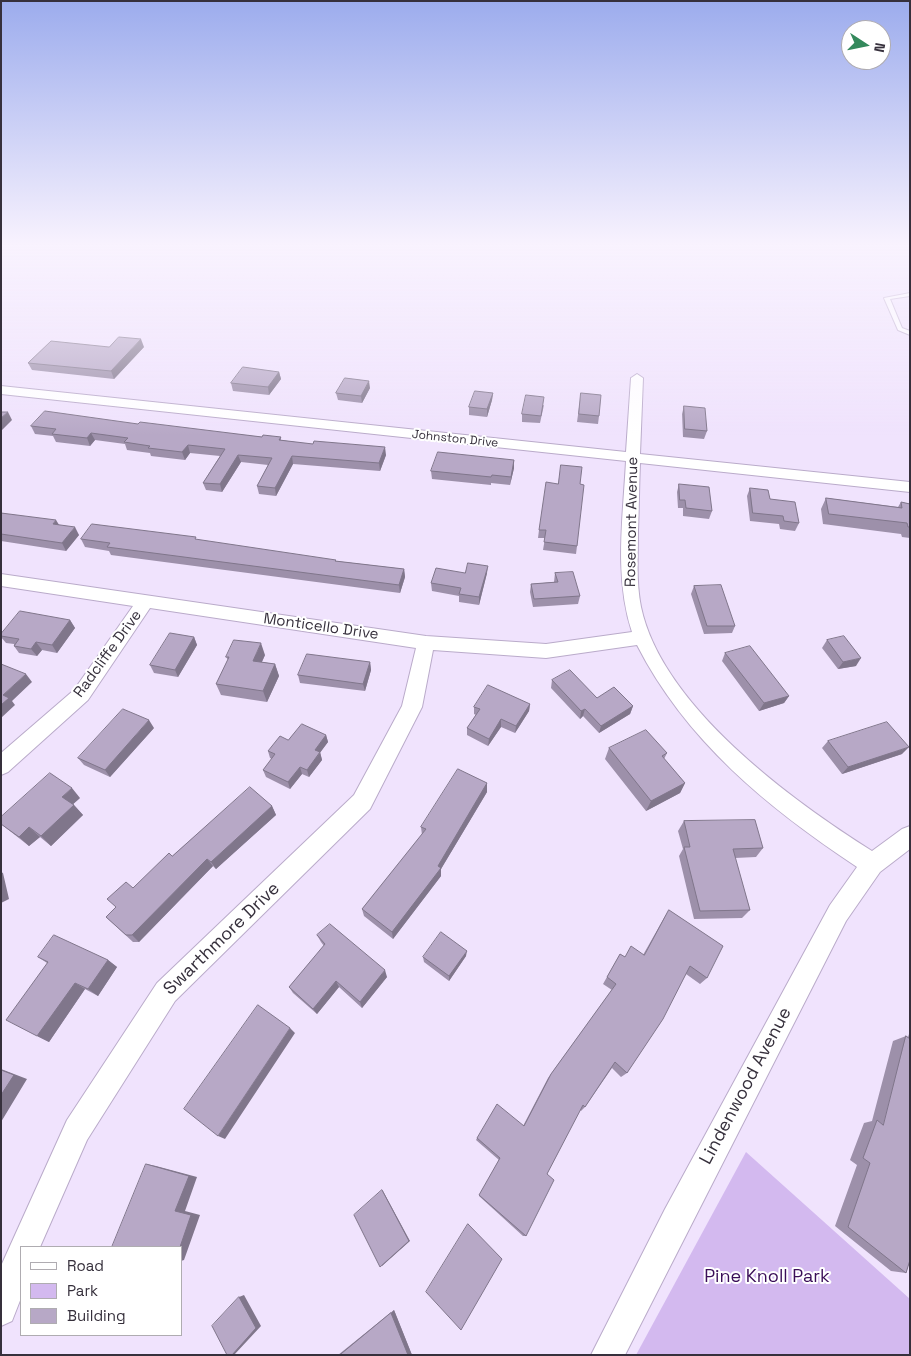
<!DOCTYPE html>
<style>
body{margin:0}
#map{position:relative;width:911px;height:1356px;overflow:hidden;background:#f0e3fd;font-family:"Space Grotesk",sans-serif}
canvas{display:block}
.frame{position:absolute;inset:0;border:2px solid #36303c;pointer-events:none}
.legend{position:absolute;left:20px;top:1246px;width:162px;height:90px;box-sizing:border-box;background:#fff;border:1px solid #afacb1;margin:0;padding:6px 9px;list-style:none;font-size:15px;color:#36303c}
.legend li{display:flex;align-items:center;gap:10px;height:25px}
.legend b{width:25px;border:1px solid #afacb1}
.north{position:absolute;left:841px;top:20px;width:50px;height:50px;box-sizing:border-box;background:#fff;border:1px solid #afacb1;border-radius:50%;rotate:101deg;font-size:14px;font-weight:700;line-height:20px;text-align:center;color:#36303c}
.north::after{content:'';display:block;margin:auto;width:18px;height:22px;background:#34895c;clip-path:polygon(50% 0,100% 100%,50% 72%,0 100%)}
</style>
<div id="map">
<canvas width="911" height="1356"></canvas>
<div class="frame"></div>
<ul class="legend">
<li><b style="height:6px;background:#fff"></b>Road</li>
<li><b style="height:14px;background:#d3b9ef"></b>Park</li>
<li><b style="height:14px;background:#b7a8c6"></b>Building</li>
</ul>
<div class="north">N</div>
</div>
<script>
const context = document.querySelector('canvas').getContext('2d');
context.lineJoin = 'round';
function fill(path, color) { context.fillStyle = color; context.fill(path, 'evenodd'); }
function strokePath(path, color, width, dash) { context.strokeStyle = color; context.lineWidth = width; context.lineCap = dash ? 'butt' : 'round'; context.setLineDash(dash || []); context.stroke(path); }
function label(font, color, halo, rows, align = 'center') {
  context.font = font + ' "Space Grotesk",sans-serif'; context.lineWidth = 4; context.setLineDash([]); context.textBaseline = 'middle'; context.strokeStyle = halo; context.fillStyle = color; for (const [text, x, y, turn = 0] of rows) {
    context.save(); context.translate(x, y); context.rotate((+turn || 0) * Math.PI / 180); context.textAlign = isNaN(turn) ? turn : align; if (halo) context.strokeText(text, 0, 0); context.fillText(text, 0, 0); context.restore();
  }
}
fill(new Path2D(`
 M746,1152l164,147v56h-274z`), '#d3b9ef');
const lane = new Path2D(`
 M910,293v3l-20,3 12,29 8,3v4l-12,-5 -14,-32z`);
const street = new Path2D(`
 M637,374l6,4 -3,76 270,28v10l-270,-29c-1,22 -1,45 -2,68 0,25 -2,51 3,76 21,99 150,193 231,244l30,-22 8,-3v23l-30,23 -34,49 -221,434h-34l74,-146 165,-304 27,-38c-89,-59 -171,-126 -220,-222l-91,13 -113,-8 -11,57 -52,102 -195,192 -88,139 -47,107h-19v51l-9,23 -11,5v-60l66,-146 90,-137 197,-188 48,-89 14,-58 -266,-40 -62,92 -80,72 -7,3v-22l73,-63 59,-84 -132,-20v-12l425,62 120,8 86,-12c-18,-55 -9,-114 -6,-171l-625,-67v-8l625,66 5,-74z`);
strokePath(lane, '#baabca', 2);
strokePath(street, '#baabca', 2);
fill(lane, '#fff');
fill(street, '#fff');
fill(new Path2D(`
 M144,347l-30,32 -82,-9 -4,-7z
 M279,372l2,7 -12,16 -36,-4 -2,-8z
 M370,388l-8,15 -24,-3 -2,-7z
 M493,393l-1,7 -5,17 -18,-2v-8z
 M581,393l18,23 -1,8 -21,-2z
 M544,405l-4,18 -18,-1v-8z
 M684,406l23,25 -3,8 -21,-2 -1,-23z
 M138,424l124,13h19v3l105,15 -6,16 -87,-7 -17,32 -17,-2 -2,-8 11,-21 -27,-3 -19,30 -16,-2 -3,-7 17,-27 -30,-3 -5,7 -34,-4 -1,-3 -23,-3 -2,-6 -30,-4 -5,6 -34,-4 -3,-6 -18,-2 -4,-8z
 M514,460v8l-4,17 -19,-2v2l-59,-6 -1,-8z
 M558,484h22l-3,62 -1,8 -33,-4 2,-12h-7l1,-8z
 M679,484l33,27 -3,8 -26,-3v-8h-5l-1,-16z
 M750,488l20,11 29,24 -4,8 -15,-2 -1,-5 -29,-3 -3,-25z
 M826,498l72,9 3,-5 9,2v34l-8,-1 -1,-3 -78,-10 -2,-15z
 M1,513l58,12 20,10 -13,16 -65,-10z
 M81,539l116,1 139,21 68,8 1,8 -5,16 -289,-38 -2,-4 -24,-4z
 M465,573h22l-8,32 -20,-3v-6l-27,-5 -1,-8z
 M555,573l25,23 -2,8 -45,3 -3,-15 1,-8 23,-2z
 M694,586l41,40 -3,7 -28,1 -13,-40z
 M70,620l5,8 -18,25 -15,-3 -5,6 -18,-3 -5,-7v-2l-8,-1 -5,-6v-3z
 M194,637l3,8 -19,32 -24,-4 -4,-8z
 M827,640l29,26 -18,3 -16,-21z
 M725,653l64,43 -5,7 -25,8 -37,-50z
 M265,655l-3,7 13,2 4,12 -12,26 -46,-7 -5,-11 12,-24 -2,-3z
 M370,662l1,8 -6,21 -65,-8 -2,-8z
 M552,680l45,18 36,8 -3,8 -31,19 -16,-17 -3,3 -29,-31z
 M530,704l-1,7 -14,22 -14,-6 -13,19 -21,-11v-7l9,-13 -2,-1v-7z
 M154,728l-44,49 -26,-12 -6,-7z
 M326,735l2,7 -8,10 2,8 -13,17 -7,-3 -12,15 -24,-12 -3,-7 9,-11 -2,-1 -2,-7 20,-11z
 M828,741l74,13 -60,20 -20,-26z
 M609,748l58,5 -3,6 21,24 -5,10 -34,18 -41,-52z
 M487,783v9l-46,77v7l-48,63 -29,-23 -2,-7 60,-74 -1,-8z
 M80,798l-7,6 10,11 -32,31 -11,-9 -11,9 -28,-22z
 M272,806l4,9 -60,54 -3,-3 -74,76h-6l-27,-25 10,-10 17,-19 39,-32z
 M684,821l79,27 -7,9 -21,1 15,52 -8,8 -48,1 -15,-63 4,-7 -5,-18z
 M669,910l38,68 -7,6 -14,-10 -59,99 -6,4 -9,-9 -27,39 -4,4 -1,-1 -33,64 -21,62h-3l-44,-40 20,-36 -23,-20 1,-2 46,-12 25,-48 64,-88 -9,-6 17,-30 5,3 18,-2 21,-37z
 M317,935l70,42 -25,31 -23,-21 -22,27 -24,-21 -4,-6 35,-41 -3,-4z
 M466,956l-17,25 -25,-19 -1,-5z
 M38,957l70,3 9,7 -19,29 -13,-7 -36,53 -12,-6 10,-73z
 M910,1031v229l-4,13 -15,-2 -56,-45 22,-61 -7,-5 14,-37 8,-2 21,-80 13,-5 2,1z
 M394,1310l18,45h-74z`), '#9d90aa');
fill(new Path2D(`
 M141,339l3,8 -30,32 -3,-8z
 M279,372l2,7 -12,16 -1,-8z
 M369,381l1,7 -8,15 -1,-7z
 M493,393l-1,7 -5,17v-8z
 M8,412l4,8 -11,11v-13z
 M91,433l4,7 -5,6 -3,-8z
 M188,445l2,8 -5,7 -3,-8z
 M385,447l1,8 -6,16 -1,-8z
 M238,455l3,7 -19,30 -2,-8z
 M292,456l1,8 -17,32 -1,-8z
 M514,460v8l-4,17 1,-8z
 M56,520l5,8 -8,-4z
 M75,527l4,8 -13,16 -4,-8z
 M488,566l-1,7 -8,32v-8z
 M404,569l1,8 -5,16 -1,-8z
 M70,620l5,8 -18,25 -5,-8z
 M194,637l3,8 -19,32 -3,-7z
 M36,642l6,8 -5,6 -6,-7z
 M261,643l4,12 -8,17 -4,-11z
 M861,658l-5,8 -18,3 5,-7z
 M370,662l1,8 -6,21 -2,-7z
 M275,664l4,12 -12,26 -4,-11z
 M26,674l6,8 -20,19 3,4 -14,13v-13l2,-10z
 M789,696l-5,7 -25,8 5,-8z
 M530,704l-1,7 -14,22 1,-7z
 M633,706l-3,8 -31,19 2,-7z
 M585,709l-2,7 -3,3 1,-8z
 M501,719v8l-13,19 1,-7z
 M149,720l5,8 -44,49 -5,-7z
 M326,735l2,7 -11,15 -2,-7z
 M909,747l-7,7 -60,20 6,-7z
 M320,752l2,8 -13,17 -2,-7z
 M300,767l2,7 -12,15 -2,-7z
 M487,783v9l-46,77v7l-48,63 -1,-7 46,-66z
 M685,783l-5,10 -34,18 5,-10z
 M72,788l8,10 -9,8 -9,-9z
 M74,805l9,10 -32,31 -10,-10z
 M272,806l4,9 -60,54 -5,-7z
 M29,827l11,10 -11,9 -10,-9z
 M207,859l6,7 -74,76 -7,-7z
 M1,872l2,1 6,26 -8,4z
 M467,951l-1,5 -17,25v-5z
 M108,960l9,7 -19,29 -10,-7z
 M385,970l2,7 -25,31 -2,-6z
 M336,981l3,6 -22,27 -4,-5z
 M75,983l10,6 -36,53 -12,-6z
 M290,1028l5,5 -70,106 -7,-3z
 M1,1069l26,10 -26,43z
 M146,1164l10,2 41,11 -12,34 15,4 -16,45 -3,1v-14h-1l-5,-36z
 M382,1190l1,1 27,50 -28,25z
 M244,1295l17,31 -27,29h-2l7,-58z
 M394,1310l18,45h-4l-17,-42z`), '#80768b');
const building = new Path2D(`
 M119,337l22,2 -30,32 -83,-8 23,-22 58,6z
 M243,367l36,5 -11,15 -37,-4z
 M345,378l24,3 -8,15 -25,-3z
 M475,391l18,2 -6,16 -18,-2z
 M581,393l20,2 -2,21 -20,-2z
 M526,395l18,2 -3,19 -19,-2z
 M684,406l21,2 2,23 -22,-2z
 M45,411l93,13 2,-2 122,15 1,-2 18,2 -2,3 34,4 1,-3 71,6 -6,16 -87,-7 -17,32 -18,-2 15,-28 -34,-3 -18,29 -17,-1 22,-34 -37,-4 -6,7 -34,-4 2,-2 -26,-4 4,-4 -37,-5 -4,5 -35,-4 4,-5 -25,-3z
 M1,412h7l-7,6z
 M438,452l76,8 -3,17 -19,-2 -1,2 -60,-6z
 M561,465l21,2 -2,17 4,1 -7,61 -33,-4 2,-12h-7l7,-48 12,2z
 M679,484l30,3 3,24 -26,-3 -1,-8h-5z
 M750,488l18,2 2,9 25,3 4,21 -15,-2 -1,-5 -30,-3z
 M826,498l76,10 -1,-6 9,2v23h-2l-1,-4 -78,-9z
 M1,513l55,7 -3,4 22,3 -13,16 -61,-9z
 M92,524l104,13 -1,2 141,21 -1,1 69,8 -5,16 -292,-38 3,-4 -29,-4z
 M468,563l20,3 -9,31 -20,-3 2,-6 -30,-5 5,-15 29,5z
 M573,572l7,24 -46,3 -3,-15 27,-2 -3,-9z
 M721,585l14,41h-28l-13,-40z
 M20,611l50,9 -18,25 -16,-3 -5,7 -17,-3 5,-7 -18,-3v-2z
 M170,633l24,4 -19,33 -25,-5z
 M844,636l17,22 -18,4 -16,-22z
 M234,640l27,3 -8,18 22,3 -12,27 -47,-7 13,-27h-3z
 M750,646l39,50 -25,7 -39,-50z
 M307,654l63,8 -7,22 -65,-9z
 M1,664l25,10 -23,21 6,3 -8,7z
 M570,670l27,28 17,-11 19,19 -32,20 -16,-17 -4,2 -29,-31z
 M488,685l42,19 -14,22 -15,-7 -12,20 -22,-11 13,-19 -6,-2z
 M123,709l26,11 -44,50 -27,-12z
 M887,722l22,25 -61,20 -20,-26z
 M302,724l24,11 -11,15 5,2 -13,18 -7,-3 -12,15 -25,-12 12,-16 -7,-3 12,-15 8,4z
 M646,730l21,23 -5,3 23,27 -34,18 -42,-53z
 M458,769l29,14 -49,83 3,2 -49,64 -30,-23 64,-80 -5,-2z
 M50,773l22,15 -10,9 12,8 -33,31 -12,-9 -10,10 -18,-13v-7z
 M250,787l22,19 -61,56 -4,-3 -75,76h-6l-20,-18 10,-10 -9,-8 19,-17 7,6 36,-35 3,3z
 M755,820l8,28 -30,1 17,61 -50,1 -16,-64h6l-6,-26z
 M669,910l54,36 -16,32 -17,-12 -27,53 -36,54 -12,-11 -30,45 -2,-2 -36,69 7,6 -28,56 -47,-41 21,-37 -23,-20 20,-34 27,22 27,-52 65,-90 -9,-7 13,-23 5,3 6,-11 13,9z
 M330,924l55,46 -25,32 -24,-21 -23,28 -24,-22 36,-43 -8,-9z
 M441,932l26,19 -18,25 -26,-19z
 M54,935l54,25 -20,29 -13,-6 -38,53 -31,-16 42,-58 -10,-5z
 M258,1005l32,23 -72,108 -34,-27z
 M906,1036l4,3v221l-4,13 -58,-46 22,-64 -7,-5 14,-38 6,5z
 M1,1070l13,5 -13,20z
 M146,1164l43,12 -14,35 16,4 -11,32h-68z
 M382,1190l27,51 -29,26 -26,-52z
 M468,1224l34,35 -41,71 -35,-38z
 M239,1297l17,31 -24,27h-5l-15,-29z
 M391,1313l17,42h-68z`);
fill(building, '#b7a8c6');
strokePath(building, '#80768b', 1);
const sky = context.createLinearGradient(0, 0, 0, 435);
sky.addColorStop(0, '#9caced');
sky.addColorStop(0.56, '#f8f2fe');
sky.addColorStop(1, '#f8f2fe00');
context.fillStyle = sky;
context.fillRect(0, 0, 911, 435);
label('12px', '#36303c', '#fff', [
 ["Johnston Drive",455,439,6]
]);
label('15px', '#36303c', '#fff', [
 ["Rosemont Avenue",632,522,-89],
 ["Monticello Drive",321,627,8],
 ["Radcliffe Drive",108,654,-54]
]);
label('18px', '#36303c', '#fff', [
 ["Swarthmore Drive",222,939,-44],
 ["Lindenwood Avenue",746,1086,-62]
]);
label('18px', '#3a0e58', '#fff', [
 ["Pine Knoll Park",767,1277]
]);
</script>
